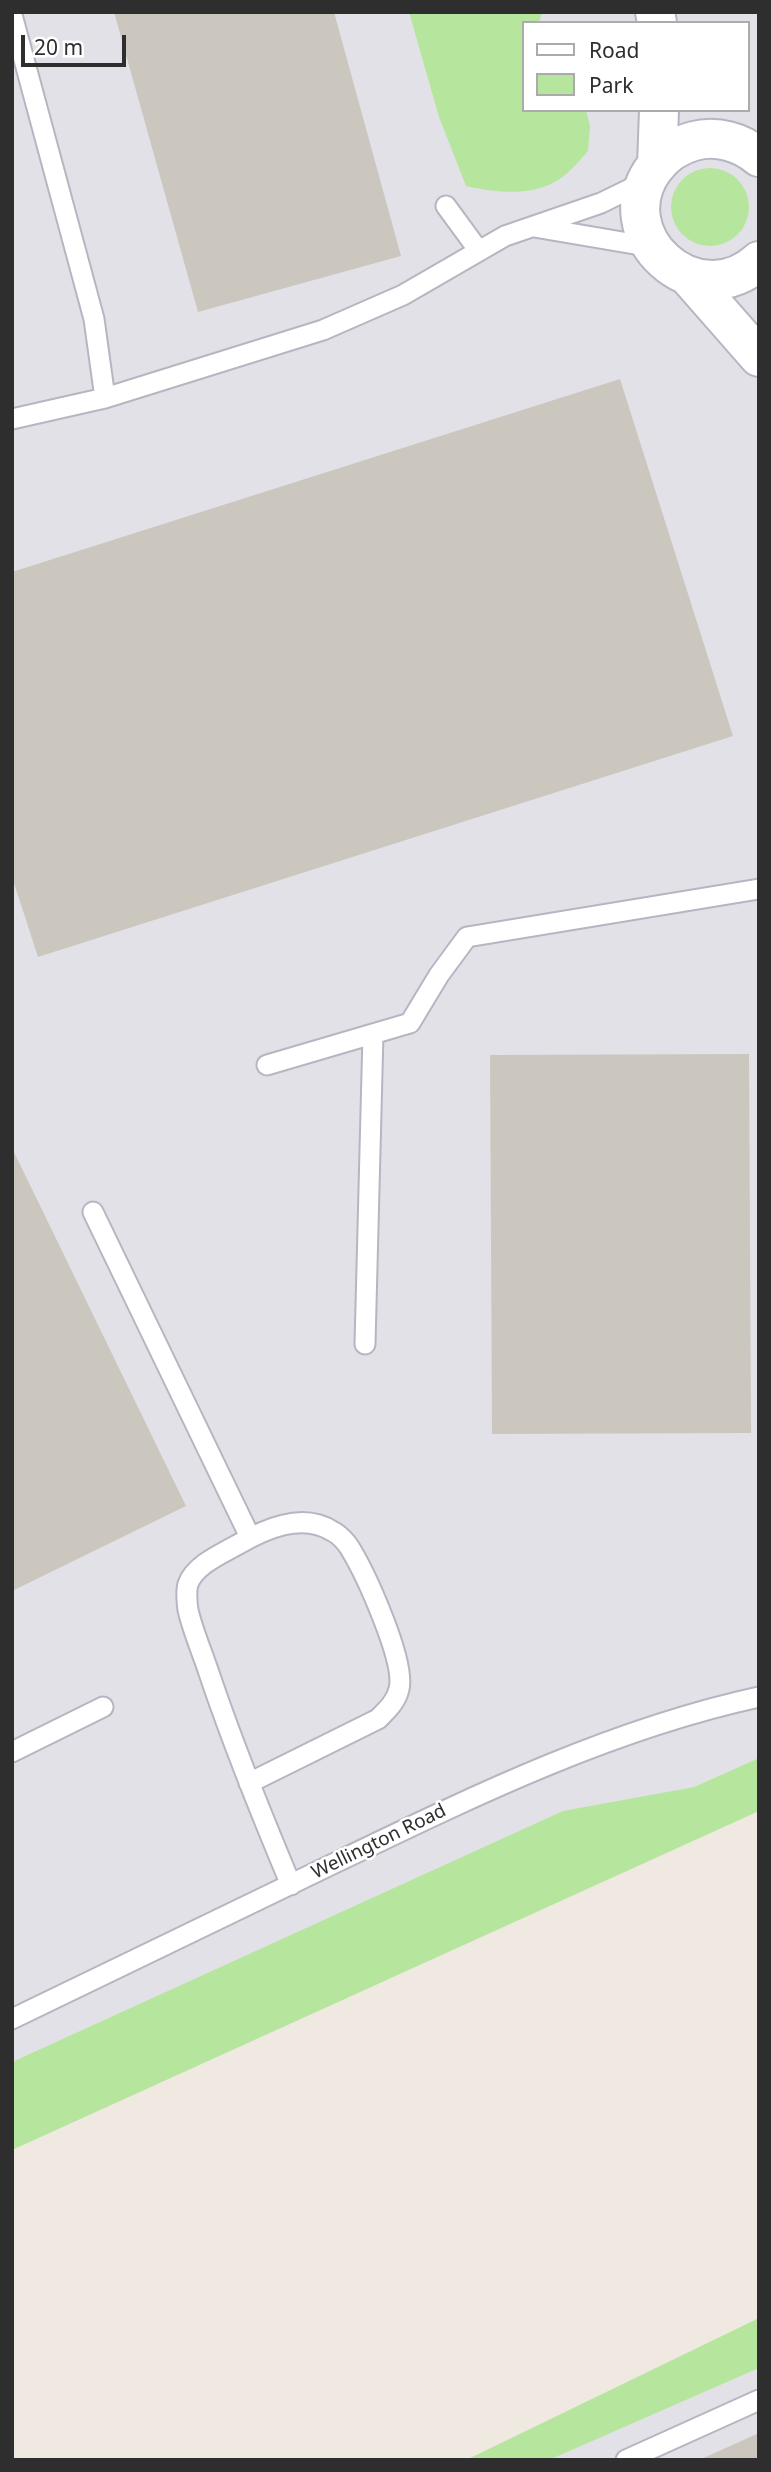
<!DOCTYPE html>
<style>
body{margin:0}
#map{position:relative;width:771px;height:2472px;overflow:hidden;background:#efe9e1;font-family:"Noto Sans",sans-serif}
canvas{display:block}
.frame{position:absolute;inset:0;border:14px solid #2e2e2e;pointer-events:none}
.legend{position:absolute;left:522px;top:21px;width:228px;height:91px;box-sizing:border-box;background:#fff;border:2px solid #ababab;margin:0;padding:9px 12px;list-style:none;font-size:21px;color:#2e2e2e}
.legend li{display:flex;align-items:center;gap:14px;height:35px}
.legend b{width:35px;border:2px solid #ababab}
.scale{position:absolute;left:21px;top:35px;width:105px;height:32px;box-sizing:border-box;border:4px solid #2e2e2e;border-top:0;padding-left:9px;font-size:21px;line-height:24px;white-space:nowrap;color:#2e2e2e;-webkit-text-stroke:5px #fff;paint-order:stroke}
</style>
<div id="map">
<canvas width="771" height="2472"></canvas>
<div class="frame"></div>
<ul class="legend">
<li><b style="height:9px;background:#fff"></b>Road</li>
<li><b style="height:19px;background:#b6e59e"></b>Park</li>
</ul>
<div class="scale">20 m</div>
</div>
<script>
const context = document.querySelector('canvas').getContext('2d');
context.lineJoin = 'round';
function fill(path, color) { context.fillStyle = color; context.fill(path, 'evenodd'); }
function strokePath(path, color, width, dash) { context.strokeStyle = color; context.lineWidth = width; context.lineCap = dash ? 'butt' : 'round'; context.setLineDash(dash || []); context.stroke(path); }
function label(font, color, halo, rows, align = 'center') {
  context.font = font + ' "Noto Sans",sans-serif'; context.lineWidth = 5; context.setLineDash([]); context.textBaseline = 'middle'; context.strokeStyle = halo; context.fillStyle = color; for (const [text, x, y, turn = 0] of rows) {
    context.save(); context.translate(x, y); context.rotate((+turn || 0) * Math.PI / 180); context.textAlign = isNaN(turn) ? turn : align; if (halo) context.strokeText(text, 0, 0); context.fillText(text, 0, 0); context.restore();
  }
}
fill(new Path2D(`
 M12,12h747v1746l-65,29 -131,25 -551,250zM524,23h224v87h-224z
 M759,2368v92h-210z`), '#e3e1e8');
fill(new Path2D(`
 M409,12h133l-3,11h-15v87h62l4,16 -2,25c-8,9 -17,20 -27,27 -26,19 -65,15 -95,8l-27,-69z
 M671 207a39 39 0 1 1 78 0a39 39 0 1 1-78 0Z
 M759,1758v53l-747,339v-88l551,-251 131,-24z
 M759,2318v50l-210,92h-83z`), '#b6e59e');
fill(new Path2D(`
 M114,12h220l67,244 -203,56z
 M620,379l113,357 -695,221 -26,-80v-305z
 M749,1054l2,379 -259,1 -2,-379z
 M12,1148l174,358 -174,85z
 M759,2433v27h-60z`), '#cbc7bf');
const service = new Path2D(`
 M12,15l82,304 11,79
 M446,206l33,45
 M534,227l118,20
 M12,419l93,-21 218,-68 80,-35 102,-59 96,-33 45,-22
 M267,1065l143,-42 29,-48 28,-38 292,-48
 M93,1212l157,325
 M365,1344l8,-310
 M12,1752l91,-45
 M249,1783l129,-64c9,-9 18,-17 21,-30 7,-27 -33,-114 -48,-139 -3,-6 -12,-16 -19,-19 -30,-19 -67,-2 -95,14 -16,9 -42,20 -49,39 -2,6 -1,20 0,26 5,22 15,44 22,66 24,71 52,140 81,209
 M12,2019c110,-53 219,-106 329,-159 135,-65 271,-131 418,-163
 M626,2460l133,-60`);
const minor = new Path2D(`
 M655,12l2,11
 M759,157c-18,-15 -42,-22 -65,-16 -15,4 -29,13 -39,26 -51,67 41,151 104,94
 M657,165l2,-55
 M688,276l71,81`);
strokePath(service, '#b4b7c1', 23);
strokePath(minor, '#b4b7c1', 42);
strokePath(service, '#fff', 19);
strokePath(minor, '#fff', 38);
label('19px', '#2e2e2e', '#fff', [
 ["Wellington Road",379,1842,-26]
]);
</script>
